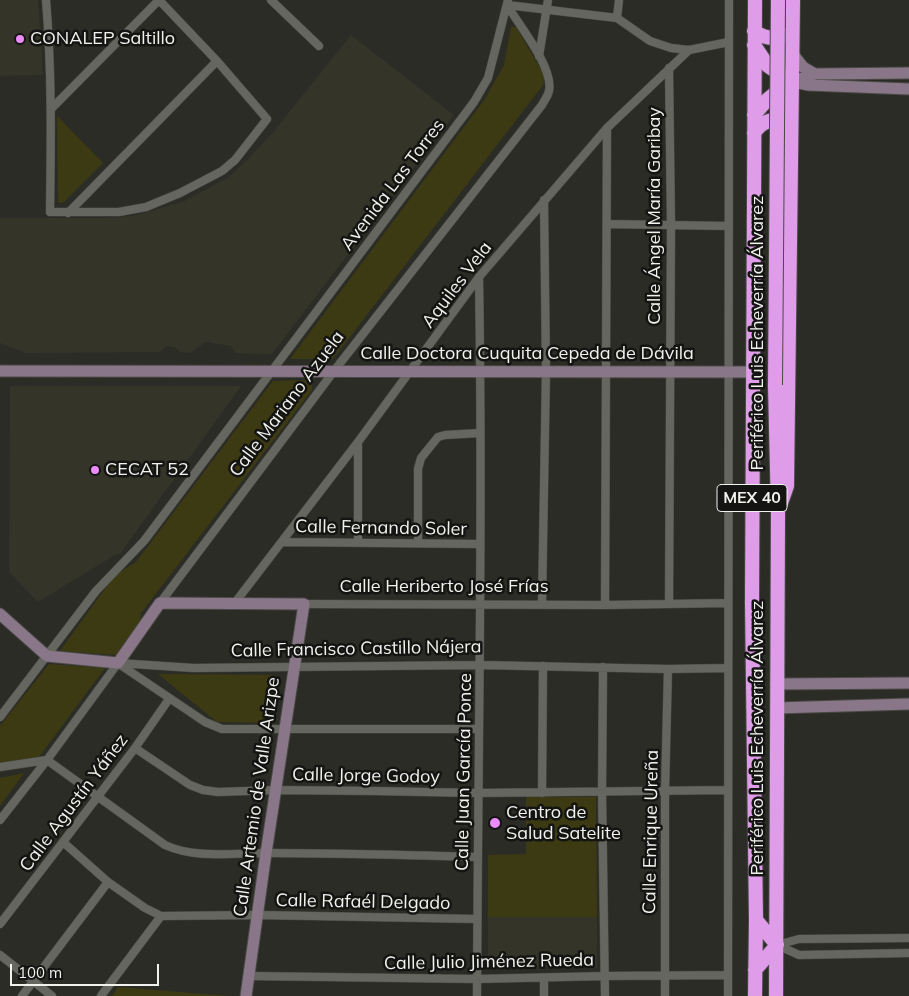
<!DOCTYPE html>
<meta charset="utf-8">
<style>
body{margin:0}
#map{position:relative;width:909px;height:996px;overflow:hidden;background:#2c2c27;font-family:Mulish,sans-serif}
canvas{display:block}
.scale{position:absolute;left:10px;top:964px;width:149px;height:22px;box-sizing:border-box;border:2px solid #f1f1ee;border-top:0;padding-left:6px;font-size:15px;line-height:18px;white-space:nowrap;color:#f1f1ee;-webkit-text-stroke:4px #141412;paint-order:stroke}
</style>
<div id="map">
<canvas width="909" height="996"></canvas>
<div class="scale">100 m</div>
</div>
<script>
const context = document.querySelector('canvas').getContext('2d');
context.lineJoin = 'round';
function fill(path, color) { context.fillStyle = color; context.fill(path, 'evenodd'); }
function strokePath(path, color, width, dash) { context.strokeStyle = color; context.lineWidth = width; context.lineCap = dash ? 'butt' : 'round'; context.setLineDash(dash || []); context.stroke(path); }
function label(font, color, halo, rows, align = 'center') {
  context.font = font + ' Mulish,sans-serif'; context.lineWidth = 5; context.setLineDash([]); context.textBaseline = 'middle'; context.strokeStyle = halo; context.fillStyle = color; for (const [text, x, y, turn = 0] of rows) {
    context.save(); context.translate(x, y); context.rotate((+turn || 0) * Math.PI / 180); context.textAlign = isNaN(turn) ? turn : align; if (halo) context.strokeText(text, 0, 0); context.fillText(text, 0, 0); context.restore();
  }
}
fill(new Path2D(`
 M0,0h38l5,75 -43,1z
 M351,35l103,80 -182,239 -37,-1 -4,-7 -25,-4 -16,11 -10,-1 -5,-5 -9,-1 -6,6 -134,1 -26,-10v-125h102l30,-2 51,-14 22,-12 24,-13 22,-21 23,-25z
 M10,386h231l-121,168 -5,1 -77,47 -29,-30z
 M488,917h109v51l-109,-1z`), '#353429');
fill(new Path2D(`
 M511,27h5l29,49 -2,9 -210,274h-43l195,-260 19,-34z
 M57,116l46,47 -39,39 -6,1z
 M307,380l5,4v6l-171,223 -1,12 -23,30 -57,-4 55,-76 21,-13 137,-181z
 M49,664l56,4 -66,89 -39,6v-37z
 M158,674l118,1 -6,48 -53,-1z
 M24,773l-24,33v-28z
 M526,797h70l1,120h-109v-62l38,-1z
 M118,987l111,9h-117z`), '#3c3a12');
const street = new Path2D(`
 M46,0c6,71 5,141 4,212h69l27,-5 34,-14 42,-22 13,-11 32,-41 -50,-58 -58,-61 -108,109
 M271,0l48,46
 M507,5l110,13 33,23 21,7 18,2 40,-8
 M617,18l2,-18
 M539,56l9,-56
 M669,68l2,157 -2,379
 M68,213l149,-152
 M608,224l120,2
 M358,442v101
 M282,542l197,2
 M418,543v-74l3,-11 17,-21 7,-2 35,-2
 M160,603l174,-232 208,-266c2,-4 6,-9 7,-14 5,-23 -30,-66 -42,-86
 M234,604l124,-162 121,-165 128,-149 82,-78
 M304,604l301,1 123,-2
 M542,604l4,-233 -2,-171
 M605,605l2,-477
 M118,663l75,5 287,-3 188,4 60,-1
 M119,664l86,58 17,7h257
 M603,667l-1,125 3,204
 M0,717l96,-126 48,-50 330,-439 14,-24 20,-78
 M135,748l55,37 13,5 15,2 57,-2 99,1 103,2 251,-3
 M0,767l47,-7 118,85c30,14 68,8 101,8 71,0 141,2 212,4
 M542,793l1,-127
 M0,820l47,-60 71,-97
 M63,842l45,40 37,26 16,8 96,-1 220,4
 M0,924l135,-176 34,-49
 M777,945l22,10 110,-2
 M777,945l22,-6 110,-1
 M0,955l52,41
 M249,976l228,3 129,-3 122,-1
 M22,996l86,-114
 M101,996l60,-80
 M477,996c1,-240 6,-479 2,-719
 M544,996v-18
 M665,996v-205l3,-122
 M728,996l1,-996`);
const secondary = new Path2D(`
 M792,53l11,14 12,7
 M791,82l24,-8 94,-1
 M794,82l14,3 101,4
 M0,371l753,1
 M0,614l47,42 71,7 42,-60 144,1 -38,249 -20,143
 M776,684l133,-1
 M776,708l133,-4`);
const highway = new Path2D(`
 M755,0l-3,603 4,317 -1,76
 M754,31c11,8 23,9 35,3
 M754,45l14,21 16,11
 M754,115l13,-15 17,-14
 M754,133c9,-13 20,-16 34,-9
 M775,385l3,127 -2,484
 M781,503l6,-17 6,-486
 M755,970l22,-25 -21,-25`);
strokePath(street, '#494945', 9);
strokePath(secondary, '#494945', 13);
strokePath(highway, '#494945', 16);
strokePath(street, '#666660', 8);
strokePath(secondary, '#8a7689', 11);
strokePath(highway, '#df9ce8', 14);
const highwayBridge = new Path2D(`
 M775,385l3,-385`);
strokePath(highwayBridge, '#494945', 16, []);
strokePath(highwayBridge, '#df9ce8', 14);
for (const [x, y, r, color] of [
 [20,39,5,"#ec8cfa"],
 [95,470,5,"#ec8cfa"],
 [495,823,6,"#ec8cfa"]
]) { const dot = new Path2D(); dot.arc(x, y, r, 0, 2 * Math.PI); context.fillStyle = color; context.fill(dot); strokePath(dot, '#141412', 2); }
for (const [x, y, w] of [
 [752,498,70]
]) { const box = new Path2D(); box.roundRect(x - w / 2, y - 13.5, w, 27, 4); context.fillStyle = '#141412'; context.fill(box); strokePath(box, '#f1f1ee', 1); }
label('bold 16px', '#f1f1ee', null, [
 ["MEX 40",752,498]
]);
label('18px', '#f1f1ee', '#141412', [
 ["CONALEP Saltillo",30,39],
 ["CECAT 52",105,470],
 ["Centro de",506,813],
 ["Salud Satelite",506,834]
], 'left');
label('18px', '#f1f1ee', '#141412', [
 ["Avenida Las Torres",393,185,-53],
 ["Calle Ángel María Garibay",655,216,-90],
 ["Aquiles Vela",457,285,-53],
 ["Periférico Luis Echeverría Álvarez",758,333,-90],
 ["Calle Doctora Cuquita Cepeda de Dávila",527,354],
 ["Calle Mariano Azuela",287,404,-53],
 ["Calle Fernando Soler",381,528,1],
 ["Calle Heriberto José Frías",444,587],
 ["Calle Francisco Castillo Nájera",356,649,-1],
 ["Periférico Luis Echeverría Álvarez",758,738,-90],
 ["Calle Juan García Ponce",464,772,-89],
 ["Calle Jorge Godoy",366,776,1],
 ["Calle Artemio de Valle Arizpe",257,797,-82],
 ["Calle Agustín Yáñez",74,803,-53],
 ["Calle Enrique Ureña",651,832,-89],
 ["Calle Rafaél Delgado",363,902,1],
 ["Calle Julio Jiménez Rueda",489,962,-1]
]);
</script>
